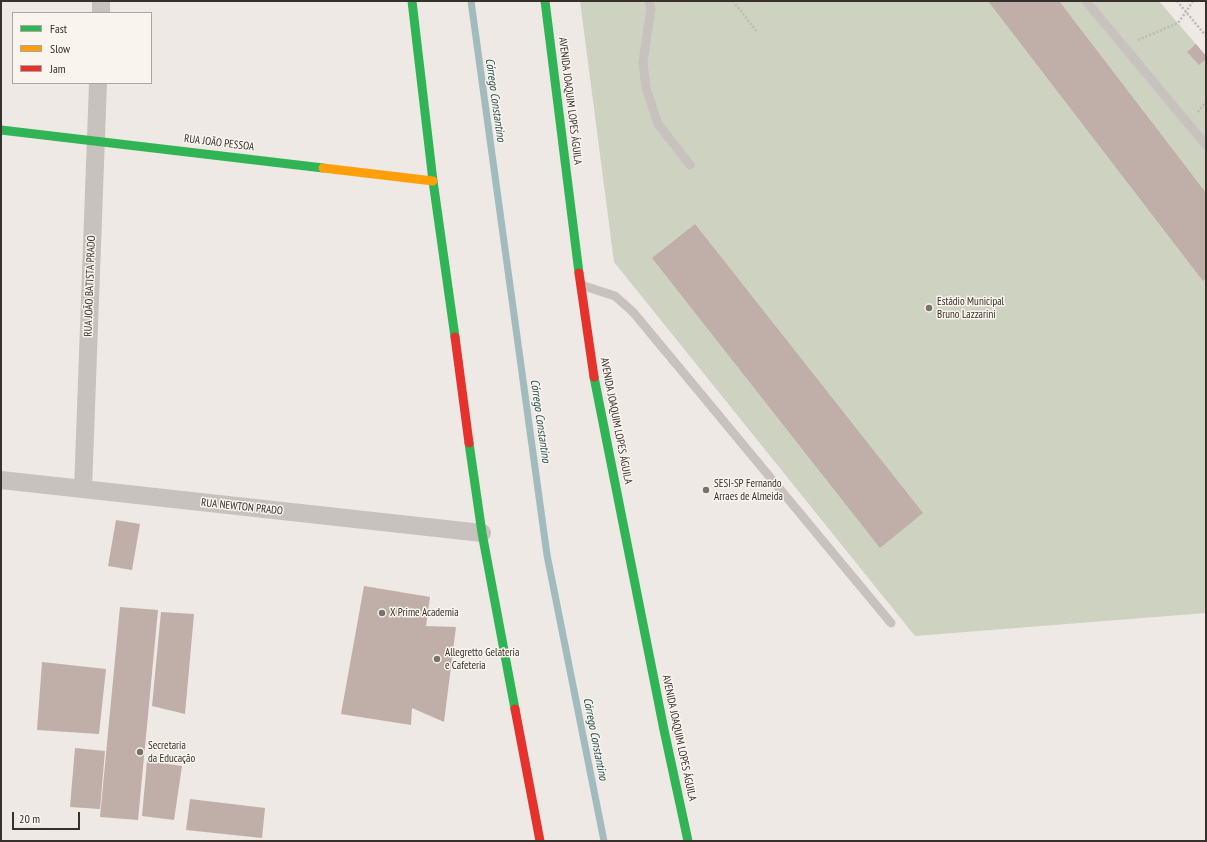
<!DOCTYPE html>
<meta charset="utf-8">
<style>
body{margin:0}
#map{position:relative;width:1207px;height:842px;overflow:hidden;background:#eee9e4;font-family:"PT Sans Narrow",sans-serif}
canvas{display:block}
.frame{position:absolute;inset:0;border:2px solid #38302b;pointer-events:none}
.legend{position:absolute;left:12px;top:12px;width:140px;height:72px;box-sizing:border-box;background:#f9f4ed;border:1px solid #aca69f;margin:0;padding:5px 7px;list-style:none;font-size:12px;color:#38302b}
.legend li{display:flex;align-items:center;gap:8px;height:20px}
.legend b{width:20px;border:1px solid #aca69f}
.scale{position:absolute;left:12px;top:812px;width:68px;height:18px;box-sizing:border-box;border:2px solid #38302b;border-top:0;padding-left:5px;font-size:12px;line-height:14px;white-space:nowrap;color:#38302b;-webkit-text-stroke:3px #f9f4ed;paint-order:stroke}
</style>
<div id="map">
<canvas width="1207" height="842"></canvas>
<div class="frame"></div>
<ul class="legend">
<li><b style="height:5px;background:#30b455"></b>Fast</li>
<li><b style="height:5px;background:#ff9f0a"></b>Slow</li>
<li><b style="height:5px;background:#e5322d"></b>Jam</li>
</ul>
<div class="scale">20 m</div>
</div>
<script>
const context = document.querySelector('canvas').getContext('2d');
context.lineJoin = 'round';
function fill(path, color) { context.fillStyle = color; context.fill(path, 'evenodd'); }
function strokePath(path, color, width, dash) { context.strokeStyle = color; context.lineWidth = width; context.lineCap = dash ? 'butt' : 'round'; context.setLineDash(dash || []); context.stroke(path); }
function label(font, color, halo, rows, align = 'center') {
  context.font = font + ' "PT Sans Narrow",sans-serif'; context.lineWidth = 3; context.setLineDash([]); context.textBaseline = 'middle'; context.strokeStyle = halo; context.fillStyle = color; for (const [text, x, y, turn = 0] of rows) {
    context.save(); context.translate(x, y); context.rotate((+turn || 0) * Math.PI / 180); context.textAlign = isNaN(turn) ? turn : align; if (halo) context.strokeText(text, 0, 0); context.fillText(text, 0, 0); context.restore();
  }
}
fill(new Path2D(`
 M580,1h579l47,55v557l-291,23 -301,-374z`), '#ced2c0');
strokePath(new Path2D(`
 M471,1l76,554 57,286`), '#a2bcbd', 7);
fill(new Path2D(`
 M988,1h71l147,192v85l-3,3z
 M1196,44l10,12v3l-7,6 -12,-13z
 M695,224l228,289 -43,35 -228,-290z
 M116,520l24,4 -8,46 -24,-4z
 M364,586l66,11 -4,29 30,1 -12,95 -32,-14 -1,17 -70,-11z
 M120,607l38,3 -20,210 -38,-3z
 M161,612l33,2 -9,100 -33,-8z
 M42,662l64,7 -7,65 -62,-4z
 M75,748l30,3 -5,58 -30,-2z
 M147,761l35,5 -8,54 -32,-4z
 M190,799l75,9 -3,30 -76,-8z`), '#c0afa8');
strokePath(new Path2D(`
 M733,1l24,31
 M1177,1l29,35
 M1138,40l40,-17 8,-11 7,-11
 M1198,112l8,-11`), '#bfbab6', 2.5, [2, 2]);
strokePath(new Path2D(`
 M649,1l2,8 -8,53 3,26 12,36 32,41
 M1086,1l120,144
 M581,285l34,11 18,16 258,311`), '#c7c2bd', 9);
strokePath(new Path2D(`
 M101,13v-12
 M1,480l481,53
 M83,489l15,-406`), '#c7c2bd', 18);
strokePath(new Path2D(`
 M412,1l21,180 22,156
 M545,1l34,272
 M1,130l322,38
 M594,377l70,353 24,111
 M469,443l13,90 33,176`), '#30b455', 9);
strokePath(new Path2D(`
 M323,168l110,13`), '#ff9f0a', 9);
strokePath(new Path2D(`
 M579,273l15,104
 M455,337l14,106
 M515,709l25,132`), '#e5322d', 9);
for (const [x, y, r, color] of [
 [929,308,4,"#78716c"],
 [706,490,4,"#78716c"],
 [382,613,4,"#78716c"],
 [437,659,4,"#78716c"],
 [140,752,4,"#78716c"]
]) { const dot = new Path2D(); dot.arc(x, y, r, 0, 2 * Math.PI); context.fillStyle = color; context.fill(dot); strokePath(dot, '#f9f4ed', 1.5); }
label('11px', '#38302b', '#f9f4ed', [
 ["AVENIDA JOAQUIM LOPES ÁGUILA",570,101,83],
 ["RUA JOÃO PESSOA",219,143,7],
 ["RUA JOÃO BATISTA PRADO",90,286,-88],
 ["AVENIDA JOAQUIM LOPES ÁGUILA",616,421,79],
 ["RUA NEWTON PRADO",242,507,6],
 ["AVENIDA JOAQUIM LOPES ÁGUILA",679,738,78]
]);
label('11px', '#38302b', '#f9f4ed', [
 ["Estádio Municipal",937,302],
 ["Bruno Lazzarini",937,315],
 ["SESI-SP Fernando",714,484],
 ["Arraes de Almeida",714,497],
 ["X Prime Academia",390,613],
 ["Allegretto Gelateria",445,653],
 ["e Cafeteria",445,666],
 ["Secretaria",148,746],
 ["da Educação",148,759]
], 'left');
label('italic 12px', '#255056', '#f9f4ed', [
 ["Córrego Constantino",495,100,82],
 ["Córrego Constantino",540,421,82],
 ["Córrego Constantino",595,739,79]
]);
</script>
